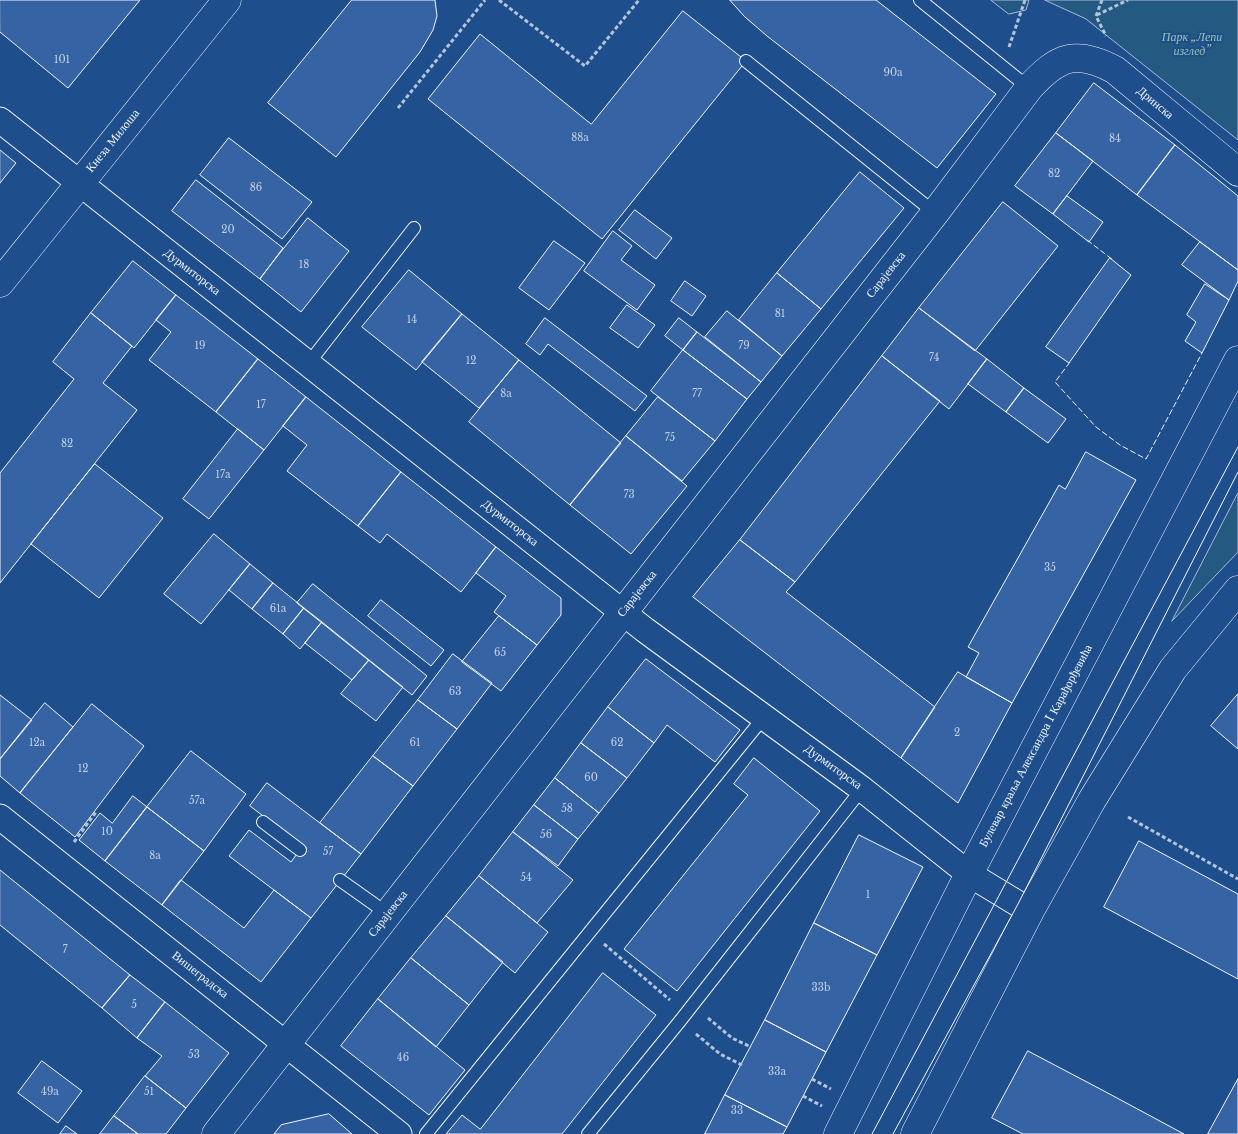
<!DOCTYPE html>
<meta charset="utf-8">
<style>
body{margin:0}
canvas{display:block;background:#1f4e8c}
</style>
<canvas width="1238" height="1134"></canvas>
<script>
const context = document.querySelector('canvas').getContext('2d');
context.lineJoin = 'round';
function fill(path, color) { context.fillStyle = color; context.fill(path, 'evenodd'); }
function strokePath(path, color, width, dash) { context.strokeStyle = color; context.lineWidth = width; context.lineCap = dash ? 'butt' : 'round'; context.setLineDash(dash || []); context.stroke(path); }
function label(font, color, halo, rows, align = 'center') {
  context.font = font + ' "Libre Baskerville",serif'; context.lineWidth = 4; context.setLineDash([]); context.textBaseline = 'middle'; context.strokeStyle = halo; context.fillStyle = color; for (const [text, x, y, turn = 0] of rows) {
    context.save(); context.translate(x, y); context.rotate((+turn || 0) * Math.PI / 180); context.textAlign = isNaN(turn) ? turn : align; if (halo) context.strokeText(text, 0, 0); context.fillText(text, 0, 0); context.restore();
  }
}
const green = new Path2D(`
 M991,0h38l-3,10 -17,4z
 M1045,0h193v140l-152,-121z
 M1238,493v59l-66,69z`);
fill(green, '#245a82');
strokePath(green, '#a8bbd7', 1);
const building = new Path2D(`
 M0,0h140l-72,88 -68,-56z
 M352,0h83l2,16 -4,14 -13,22 -84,105 -68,-54z
 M730,0h146l120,94 -59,74 -170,-132 -22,-19z
 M683,11l63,50 -144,178 -174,-140 52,-65 111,90z
 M1094,83l81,62 -38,50 -81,-62z
 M1056,133l37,28 -40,53 -38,-28z
 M229,138l83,64 -30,37 -82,-64z
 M1175,145l63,51v74l-101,-75z
 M0,150l16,13 -16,20z
 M860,172l44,36 -83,101 -44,-36z
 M196,180l87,68 -23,31 -88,-68z
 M1067,196l36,26 -14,20 -36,-28z
 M1003,202l55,44 -83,105 -56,-43z
 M635,210l37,28 -16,21 -37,-29z
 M308,218l41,33 -48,61 -41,-33z
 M613,231l19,15 -11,14 34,25 -18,25 -53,-39z
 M554,241l31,22 -36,47 -30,-22z
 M1200,242l38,28v11l-9,19 -47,-35z
 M1110,258l21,17 -62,88 -23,-16z
 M133,261l43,34 -42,53 -43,-35z
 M409,270l53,44 -46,56 -54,-43z
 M777,273l44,36 -39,47 -43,-36z
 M685,281l21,15 -14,20 -21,-15z
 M1205,284l24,16 -27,53 -17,-12 11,-19 -9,-7z
 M176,295l82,64 -42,53 -67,-52 22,-28 -15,-12z
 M627,305l28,20 -17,23 -28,-20z
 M919,308l68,51 -38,50 -67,-53z
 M727,311l55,45 -21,26 -56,-45z
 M91,313l41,33 -29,37 34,27 -137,173v-110l74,-94 -21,-17z
 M462,314l57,46 -40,48 -57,-46z
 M545,318l102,78 -12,15 -87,-67 -8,11 -14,-11z
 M679,318l18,14 -14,18 -18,-14z
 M697,332l64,50 -14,17 -64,-49z
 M683,350l64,49 -32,42 -64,-50z
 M882,356l58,45 -145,181 -55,-42z
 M258,359l48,38 -42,53 -48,-38z
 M987,359l37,29 -18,24 -38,-28z
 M519,360l102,83 -51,62 -101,-83z
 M1024,388l42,31 -18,24 -42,-31z
 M306,397l95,75 -43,54 -71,-55 20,-26 -24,-19z
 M658,397l57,44 -33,40 -56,-45z
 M238,429l26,21 -55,69 -26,-20z
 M626,436l61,50 -56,68 -61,-49z
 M1086,452l50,28 -124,223 -46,-26 13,-24 -11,-6 91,-162 6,4z
 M95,464l68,54 -64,80 -68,-54z
 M401,472l95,75 -35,45 -74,-58 -7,9 -22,-17z
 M214,534l36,30 -49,60 -37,-30z
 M740,540l55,42 -9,10 149,115 -34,51 -208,-161z
 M496,547l65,51v17l-24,30 -43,-33 12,-16 -30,-23z
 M250,564l23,19 -21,26 -23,-19z
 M273,583l31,25 -21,26 -31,-25z
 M313,584l114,92 -15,19 -115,-92z
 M381,600l63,50 -13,16 -63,-50z
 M304,608l18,14 -22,27 -17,-15z
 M499,616l38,29 -36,46 -39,-29z
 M322,622l47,38 -17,20 -47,-37z
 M453,654l39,29 -35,46 -39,-29z
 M646,659l94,71 -25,32 -48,-37 -13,18 -46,-36z
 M369,660l34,27 -27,34 -35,-27z
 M958,672l54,31 -54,100 -57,-45z
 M1238,694v55l-27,-23z
 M0,695l32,25 -32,39z
 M418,700l39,29 -44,57 -40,-30z
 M45,703l28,24 -53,66 -20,-17v-17z
 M92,704l52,42 -69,91 -55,-44z
 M608,707l46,36 -27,35 -46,-35z
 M581,743l46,35 -28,35 -44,-35z
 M191,751l55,43 -42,57 -57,-44z
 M373,756l40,30 -52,68 -41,-31z
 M754,758l66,53 -143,180 -53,-42 124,-154 -14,-11z
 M555,778l44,35 -21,26 -44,-34z
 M267,783l94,71 -50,64 -82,-62 20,-26 42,32 12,-16 -53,-40z
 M133,796l14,11 -42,54 -26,-21 21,-27 12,10z
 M534,805l44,34 -20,27 -45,-34z
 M147,807l57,44 -42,54 -57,-44z
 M513,832l60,48 -36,43 -58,-47z
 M859,835l64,32 -46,88 -63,-32z
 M1139,841l99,53v85l-134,-72z
 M0,870l130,105 -28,33 -102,-83z
 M479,876l69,56 -33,41 -69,-57z
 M181,880l63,48 30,-38 37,28 -50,64 -99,-77z
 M446,916l57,46 -34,43 -58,-47z
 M814,923l63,32 -51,97 -61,-32z
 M411,958l58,47 -33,42 -58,-48z
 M603,973l53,42 -94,119h-116l16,-19 18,14z
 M130,975l35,27 -28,36 -35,-30z
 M378,999l87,71 -36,45 -88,-69z
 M165,1002l64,51 -43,55 -41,-32 17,-20 -25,-18z
 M765,1020l61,32 -39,75 -62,-32z
 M1028,1051l76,40 80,43h-161l-31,-16z
 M42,1061l40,30 -24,32 -40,-30z
 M145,1076l41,32 -20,26h-28l-24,-18z
 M1238,1079v55h-30z
 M725,1095l62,32 -4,7h-78z
 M329,1114l23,20h-78l7,-9z
 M114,1116l24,18h-38z
 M66,1126l11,8h-17z`);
fill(building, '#3563a3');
strokePath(building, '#f2f6ff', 1);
const service = new Path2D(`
 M920,0l109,88
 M746,61l189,152
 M308,364l106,-136
 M263,822l37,28
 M340,880l48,34
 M426,1134l338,-417
 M588,1134l92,-113 182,-232`);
const minor = new Path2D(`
 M0,120l645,510 217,159 107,85 61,37
 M0,817l399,317`);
const tertiary = new Path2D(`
 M216,1134l719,-921 94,-125c29,-32 47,-39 86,-18l123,102`);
const secondary = new Path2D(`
 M838,1134l131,-260 269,-514
 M915,1134l115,-223 62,-111 81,-131 65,-79`);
const primary = new Path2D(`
 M0,283l227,-283`);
strokePath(service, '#f2f6ff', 14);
strokePath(minor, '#f2f6ff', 27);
strokePath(tertiary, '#f2f6ff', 29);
strokePath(secondary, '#f2f6ff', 29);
strokePath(primary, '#f2f6ff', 29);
strokePath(new Path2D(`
 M499,0l86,66 54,-66
 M1102,0l-6,16 10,20
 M1097,15l31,-15
 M1009,47l16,-47
 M398,108l87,-108
 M1128,817l110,62
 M74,842l22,-30
 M604,944l66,56
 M708,1018l24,20 19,9
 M696,1034l24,20 22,11
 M812,1079l19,10
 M803,1096l19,10`), '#b3c4dc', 3, [4, 2.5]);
strokePath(service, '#1f4e8c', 12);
strokePath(minor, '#1f4e8c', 25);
strokePath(tertiary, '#1f4e8c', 28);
strokePath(secondary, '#1f4e8c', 28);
strokePath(primary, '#1f4e8c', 28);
strokePath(new Path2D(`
 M872,1134l366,-687
 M893,1134l125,-230 220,-432`), '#f2f6ff', 1);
strokePath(new Path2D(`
 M1087,240l26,20
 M1070,362l-15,20 41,45 24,18 26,14 56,-106`), '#f2f6ff', 1, [6, 2.5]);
label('10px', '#c3d1e8', null, [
 ["101",62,60],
 ["90a",893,73],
 ["88a",580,138],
 ["84",1115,139],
 ["82",1054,174],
 ["86",256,188],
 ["20",228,230],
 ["18",304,265],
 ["81",780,314],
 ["14",412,320],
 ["19",200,346],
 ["79",744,346],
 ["74",934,358],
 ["12",471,361],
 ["8a",506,394],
 ["77",697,394],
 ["17",261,405],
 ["75",670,438],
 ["82",67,444],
 ["17a",223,475],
 ["73",629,495],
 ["35",1050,568],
 ["61a",278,609],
 ["65",500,653],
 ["63",455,692],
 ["2",957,733],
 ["12a",37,743],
 ["61",415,743],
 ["62",617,743],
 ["12",83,769],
 ["60",591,778],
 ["57a",197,801],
 ["58",567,809],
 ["10",107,832],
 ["56",546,835],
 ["57",328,852],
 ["8a",155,856],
 ["54",526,878],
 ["1",868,895],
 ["7",65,950],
 ["33b",821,988],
 ["5",134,1005],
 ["53",194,1055],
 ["46",403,1058],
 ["33a",777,1072],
 ["49a",50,1092],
 ["51",149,1092],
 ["33",737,1111]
]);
label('italic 12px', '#97c8a6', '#1f4e8c', [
 ["Парк „Лепи",1192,38],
 ["изглед”",1192,52]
]);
label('12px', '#f2f6ff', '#1f4e8c', [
 ["Дринска",1155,103,40],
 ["Кнеза Милоша",113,141,-51],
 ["Дурмиторска",192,272,38],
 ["Сарајевска",886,275,-52],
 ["Дурмиторска",510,523,38],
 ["Сарајевска",637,594,-52],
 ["Булевар краља Александра I Карађорђевића",1036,746,-62],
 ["Дурмиторска",833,767,36],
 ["Сарајевска",388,914,-52],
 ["Вишеградска",200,975,38]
]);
</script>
